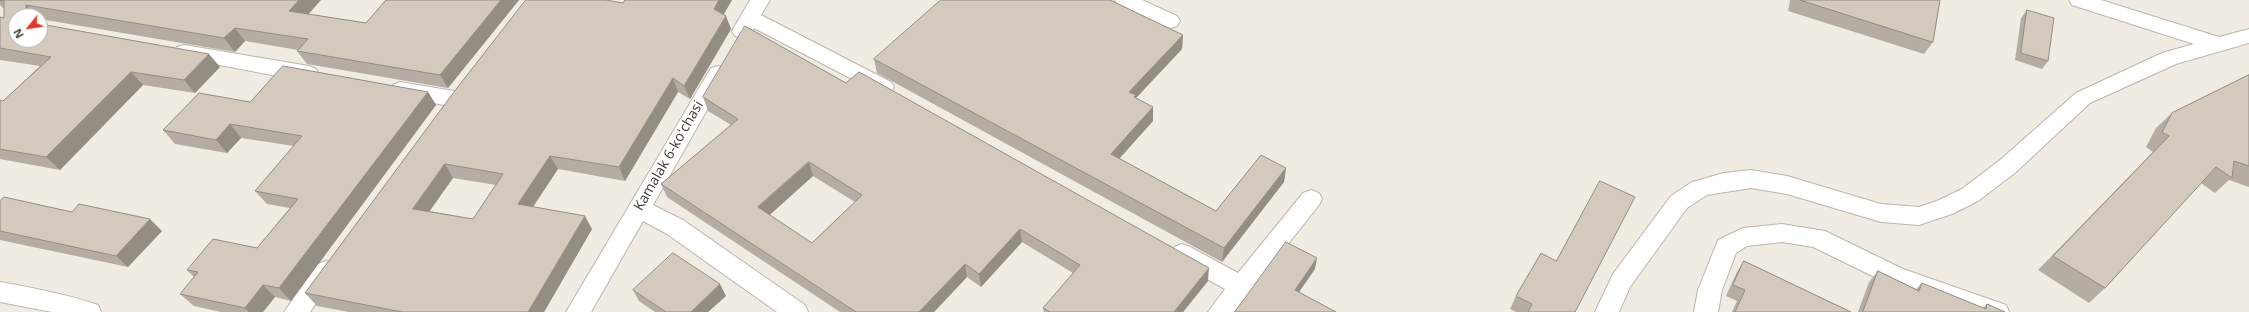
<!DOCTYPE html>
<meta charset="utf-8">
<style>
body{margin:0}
#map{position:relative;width:2249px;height:312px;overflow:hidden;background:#f0ebe3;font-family:"Open Sans",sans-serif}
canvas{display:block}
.north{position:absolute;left:8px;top:8px;width:40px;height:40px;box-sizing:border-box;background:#fff;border:1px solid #b3b1ae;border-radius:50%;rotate:240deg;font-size:11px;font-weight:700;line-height:16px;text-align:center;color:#413b34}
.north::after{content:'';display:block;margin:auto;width:14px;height:18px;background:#e43726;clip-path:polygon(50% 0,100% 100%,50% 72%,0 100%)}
</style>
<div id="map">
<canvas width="2249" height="312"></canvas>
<div class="north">N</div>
</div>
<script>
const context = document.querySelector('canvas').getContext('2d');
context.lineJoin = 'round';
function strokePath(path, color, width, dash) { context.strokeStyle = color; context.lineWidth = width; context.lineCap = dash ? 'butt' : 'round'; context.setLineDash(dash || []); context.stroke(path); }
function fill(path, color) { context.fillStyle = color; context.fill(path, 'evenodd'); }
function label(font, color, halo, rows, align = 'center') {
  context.font = font + ' "Open Sans",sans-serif'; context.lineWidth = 3.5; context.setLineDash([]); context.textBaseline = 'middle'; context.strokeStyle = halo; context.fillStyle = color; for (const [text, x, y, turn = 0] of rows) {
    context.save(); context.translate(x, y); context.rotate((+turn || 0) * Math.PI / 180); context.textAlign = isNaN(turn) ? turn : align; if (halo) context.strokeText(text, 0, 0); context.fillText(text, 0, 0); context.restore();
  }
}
const minor = new Path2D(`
 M750,0h20l-9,15 130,67 3,5 -3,5 -7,3 -7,-3 -123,-64 -5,8 -7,2 -7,-2 -3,-5z
 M1115,0h27l35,16 3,5 -3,5 -7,2 -7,-2 -45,-21z
 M2069,0h32l118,37 30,-8v14l-73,21 -86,39 -74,69 -38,29 -26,13 -33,11 -38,-3 -94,-28 -36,-6 -44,7 -20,13 -57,79 -11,25h-24l18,-38 58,-78 21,-14 32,-9 27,-3 36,6 94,28 38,3 18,-6 25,-12 38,-29 76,-67 86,-40 32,-9 -122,-39z
 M184,45l125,21 7,3 3,5 -3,5 -7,3 -132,-25 -3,-5 3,-5z
 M718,66l7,2 3,5 -75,132 30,15 122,85 3,7h-31l-110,-78 -24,-13 -52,91h-25l145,-244z
 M400,82l54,9 7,2 4,6 -4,6 -7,2 -61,-12 -4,-5 4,-5z
 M1311,190l8,3 3,6 -3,6 -85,107h-26l17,-23 -51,-28 -4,-7 4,-7 8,-3 8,3 48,26 65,-80z
 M1782,224l43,7 78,38 103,36 3,7h-41l-81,-29 -74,-36 -31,-5 -35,4 -11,7 -14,37 -4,22h-24l4,-22 20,-50 25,-12z
 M326,261l8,3 4,7 -28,41h-26l34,-48z
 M0,282c33,6 66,12 98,23l3,7h-49l-52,-10z`);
strokePath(minor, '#bdb5aa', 2);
fill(minor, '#fff');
fill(new Path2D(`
 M0,0l309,14 57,9 20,-23h133l-71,88 -141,-24 -10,-13 1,-1 -53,-9 -10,11 -195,-33v-3h-24v24l204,27 -25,26 -52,-8 -83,85 -60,-11v-59l3,1 37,-35 -40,-6v-43l4,1v-9l-4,-4z
 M526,0l97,3 2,-3h107l-8,14 7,15 -41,70 -12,-7 -53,89 -67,-12 -25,38 59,22 -48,83h-195l-32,-6 -12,-13zM453,178l43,7 -23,34 -44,-8z
 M1790,0h150l-7,42 -9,12 -136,-43z
 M2027,10l21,51 -6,8 -27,-9 6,-42z
 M1183,35l-1,14 -46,49v1l17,22 -34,37 97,53 70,-43 -2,14 -62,80 -345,-189 -3,-14z
 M2249,75v112l-20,-7 -14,13 -14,-10 -96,105 -16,15 -51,-33 115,-118 -7,-5 10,-19 16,-15z
 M846,83l362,198 -25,31h-139l-1,-4 30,-35 -51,-31 -41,45 -14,-10 -33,35h-94l-173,-115 -6,-13 70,-59 -23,-14 -5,-14zM813,176l42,26 -43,41 -43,-28z
 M428,92l8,13 -145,196 -16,-4 -12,15h-42l-27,-6 -14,-12 14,-17 -7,-7 70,-22 33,-40 -23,-4 -12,-13 39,-45 -53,-8 -14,15 -52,-9 -12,-14 87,-28z
 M0,201l72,11 90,19 -34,36 -128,-27z
 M1744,261l107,51h-119l5,-11 -11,-5 11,-24z
 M1878,271l38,18 6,-6 61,25 4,-4 18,8h-147l11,-30z
 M633,290l93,6 -18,16h-53l-16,-11z
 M1516,296l59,16h-59l-6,-3z`), '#b5ada3');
fill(new Path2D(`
 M299,0h22l-22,25 -10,-14z
 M501,0h18l-71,88 -8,-13z
 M719,0h13l-13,22 -5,-13z
 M26,5l10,11h-9z
 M726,16l5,13 -41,70 -6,-13z
 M235,28l10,13 -10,11 -11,-14z
 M1183,35l-1,14 -46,49v11l-7,-17z
 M209,54l11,13 -25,26 -11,-13z
 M131,72l12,13 -83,85 -14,-13z
 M673,78l5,14 -53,89 -6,-14z
 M428,92l8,13 -145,196 -12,-13z
 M1153,107v14l-42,47v-14z
 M230,124l11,14 -14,15 -11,-13z
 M550,156l8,13 -32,48 -8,-13z
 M809,162l4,14 -50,45 -5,-14z
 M445,164l8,14 -31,44 -9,-13z
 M1286,168l-2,14 -62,80 2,-14z
 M585,216l7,13 -48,83h-16z
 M150,219l12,12 -34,36 -12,-11z
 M1020,229l2,13 -41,45 -2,-13z
 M1317,258l-2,11 -22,32 2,-11z
 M965,264l2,13 -33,35h-15z
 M1209,268l-1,13 -25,31h-9z
 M720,284l6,12 -18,16h-17z
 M263,285l12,12 -12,15h-14l-4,-4z`), '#948d84');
const building = new Path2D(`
 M0,0h299l-10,11 77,12 20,-23h115l-61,75 -143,-24 11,-12 -73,-11 -11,10 -198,-33 1,11h-11v24h24v-16l169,30 -25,26 -53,-8 -85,85 -46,-8v-49l3,1 48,-44 -51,-9v-31l4,1v-17z
 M526,0h80l17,3 2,-3h94l-5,9 12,7 -42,70 -11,-8 -54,89 -69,-11 -32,48 67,12 -57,96h-126l-97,-19 149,-201zM445,164l58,10 -30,45 -60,-10z
 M941,0h169l73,35 -54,57 7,3 -2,2 19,10 -42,47 105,57 45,-56 25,13 -62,80 -350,-189z
 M1800,0h140l-7,42z
 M2027,10l27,8 -6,43 -27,-8z
 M745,26l101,57 13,-11 11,6 339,190 -35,44h-124l-7,-4 37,-43 -60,-36 -41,45 -14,-10 -46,48h-63l-195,-128 77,-65 -35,-22zM809,162l53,33 -50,48 -54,-36z
 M283,66l145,26 -149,196 -16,-3 -18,23 -65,-14 18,-22 -11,-2 26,-31 44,9 41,-49 -43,-8 47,-55 -72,-12 -14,16 -53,-10 36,-37 51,9z
 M2249,75v91l-15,-5 -2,17 -16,-11 -111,121 -52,-32 116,-120 -7,-4 10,-19z
 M1600,181l35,16 -60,115h-47l4,-8 -16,-8 25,-43 15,8z
 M4,197l68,15 7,-8 71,15 -34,37 -116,-25v-30z
 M1286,242l31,16 -22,32 41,22h-101z
 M673,253l47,31 -29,28h-25l-33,-22z
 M1744,261l107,51h-116l10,-22 -12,-5z
 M1878,271l41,20 3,-8 64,26 1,-5 18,8h-142z`);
fill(building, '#d3c9bd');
strokePath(building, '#948d84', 1);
label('14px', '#413b34', '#fff', [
 ["Kamalak 6-koʻchasi",669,156,-60]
]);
</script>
